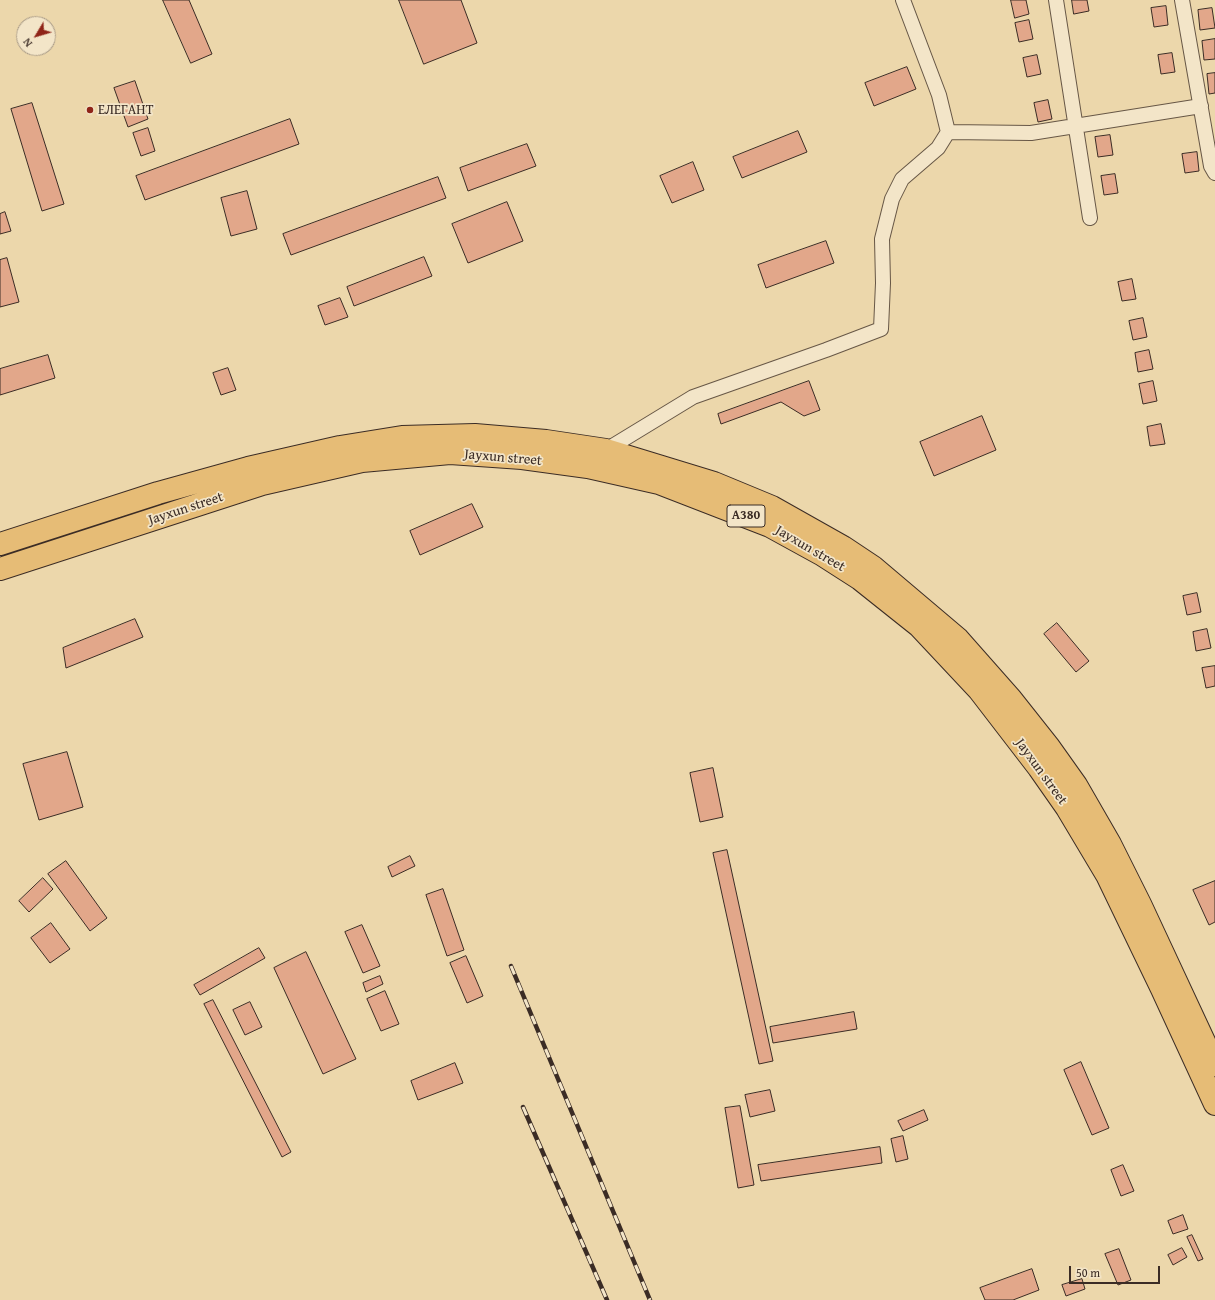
<!DOCTYPE html>
<meta charset="utf-8">
<style>
body{margin:0}
#map{position:relative;width:1215px;height:1300px;overflow:hidden;background:#ecd7ab;font-family:"Gentium Book Plus",serif}
canvas{display:block}
.north{position:absolute;left:16px;top:16px;width:40px;height:40px;box-sizing:border-box;background:#f3e5c8;border:1px solid #a99b87;border-radius:50%;rotate:232deg;font-size:11px;font-weight:700;line-height:16px;text-align:center;color:#3b2c25}
.north::after{content:'';display:block;margin:auto;width:14px;height:18px;background:#8f2418;clip-path:polygon(50% 0,100% 100%,50% 72%,0 100%)}
.scale{position:absolute;left:1069px;top:1266px;width:91px;height:18px;box-sizing:border-box;border:2px solid #3b2c25;border-top:0;padding-left:5px;font-size:12px;line-height:14px;white-space:nowrap;color:#3b2c25;-webkit-text-stroke:3px #f3e5c8;paint-order:stroke}
</style>
<div id="map">
<canvas width="1215" height="1300"></canvas>
<div class="north">N</div>
<div class="scale">50 m</div>
</div>
<script>
const context = document.querySelector('canvas').getContext('2d');
context.lineJoin = 'round';
function fill(path, color) { context.fillStyle = color; context.fill(path, 'evenodd'); }
function strokePath(path, color, width, dash) { context.strokeStyle = color; context.lineWidth = width; context.lineCap = dash ? 'butt' : 'round'; context.setLineDash(dash || []); context.stroke(path); }
function label(font, color, halo, rows, align = 'center') {
  context.font = font + ' "Gentium Book Plus",serif'; context.lineWidth = 3.5; context.setLineDash([]); context.textBaseline = 'middle'; context.strokeStyle = halo; context.fillStyle = color; for (const [text, x, y, turn = 0] of rows) {
    context.save(); context.translate(x, y); context.rotate((+turn || 0) * Math.PI / 180); context.textAlign = isNaN(turn) ? turn : align; if (halo) context.strokeText(text, 0, 0); context.fillText(text, 0, 0); context.restore();
  }
}
const building = new Path2D(`
 M163,0h26l23,54 -21,9z
 M399,0h62l16,43 -53,21z
 M1011,0h15l3,14 -14,4z
 M1072,0h15l2,11 -15,3z
 M1166,6l2,19 -14,2 -3,-19z
 M1212,8l3,20 -15,2 -2,-20z
 M1029,20l4,19 -14,3 -4,-19z
 M1215,39v20l-11,1 -2,-19z
 M1172,53l3,19 -14,2 -3,-19z
 M1037,55l4,19 -14,3 -4,-19z
 M907,67l9,22 -42,17 -9,-23z
 M1215,73v20l-6,1 -2,-20z
 M135,81l13,38 -20,8 -14,-39z
 M1048,100l4,19 -14,3 -4,-19z
 M32,103l32,101 -22,7 -31,-102z
 M290,119l9,25 -154,56 -9,-24z
 M148,128l7,23 -14,5 -8,-23z
 M798,131l9,21 -65,26 -9,-21z
 M1110,135l3,20 -15,2 -3,-20z
 M527,144l9,22 -68,25 -8,-23z
 M1197,152l2,19 -14,2 -3,-19z
 M693,162l11,28 -32,13 -12,-27z
 M1115,174l3,19 -14,2 -3,-19z
 M438,177l8,21 -155,57 -8,-21z
 M247,191l10,38 -26,7 -10,-38z
 M507,202l16,39 -55,22 -16,-39z
 M5,212l6,19 -11,3v-20z
 M826,241l8,22 -68,25 -8,-23z
 M424,257l8,19 -78,30 -7,-19z
 M7,258l12,44 -19,5v-47z
 M1132,279l4,20 -14,2 -4,-19z
 M340,298l8,19 -23,8 -7,-19z
 M1143,318l4,19 -14,3 -4,-19z
 M1149,350l4,19 -15,3 -3,-19z
 M48,355l7,23 -55,17v-26z
 M228,368l8,22 -15,5 -8,-22z
 M809,381l11,29 -16,6 -23,-14 -60,22 -3,-10z
 M1153,381l4,20 -14,3 -4,-20z
 M982,416l14,34 -62,26 -14,-34z
 M1161,424l4,20 -15,2 -3,-19z
 M472,504l11,23 -63,28 -10,-24z
 M1197,593l4,19 -14,3 -4,-19z
 M135,619l8,18 -77,31 -3,-20z
 M1057,623l32,38 -13,11 -32,-38z
 M1207,629l4,19 -15,3 -3,-19z
 M1215,666v20l-9,2 -4,-20z
 M67,752l16,55 -44,13 -16,-56z
 M713,768l10,49 -23,5 -10,-49z
 M727,850l46,211 -14,3 -46,-211z
 M410,856l5,10 -23,11 -4,-10z
 M66,861l41,57 -17,13 -42,-57z
 M43,878l10,11 -24,23 -10,-11z
 M1215,881v41l-6,3 -16,-35z
 M443,889l21,61 -17,6 -21,-61z
 M51,923l19,26 -20,14 -19,-25z
 M362,925l18,41 -17,7 -18,-41z
 M259,948l6,10 -65,37 -6,-10z
 M306,952l50,107 -33,15 -49,-106z
 M466,956l17,40 -16,7 -17,-40z
 M380,976l3,8 -17,8 -3,-9z
 M385,991l14,33 -18,7 -14,-32z
 M213,1000l78,152 -9,5 -78,-153z
 M250,1002l12,25 -17,8 -12,-25z
 M854,1012l3,17 -84,14 -3,-16z
 M1081,1062l28,66 -17,7 -28,-65z
 M455,1063l8,20 -45,17 -7,-19z
 M770,1090l5,21 -25,6 -5,-22z
 M740,1106l14,79 -16,3 -13,-80z
 M924,1110l4,10 -25,11 -5,-10z
 M903,1136l5,23 -12,3 -5,-23z
 M880,1147l2,16 -121,18 -3,-16z
 M1123,1165l11,26 -13,5 -10,-26z
 M1183,1215l5,14 -15,5 -5,-13z
 M1192,1235l11,24 -5,2 -11,-24z
 M1182,1248l5,9 -14,8 -5,-10z
 M1119,1249l12,31 -13,5 -13,-31z
 M1032,1269l7,21 -26,10h-28l-5,-12z
 M1082,1279l3,10 -19,7 -4,-11z`);
fill(building, '#e2a78a');
strokePath(building, '#3b2c25', 1);
const minor = new Path2D(`
 M1056,0l34,218
 M1182,0l29,166 4,7
 M948,132l83,1 170,-27
 M606,450l87,-53 133,-47 55,-21 2,-46 -1,-44 10,-40 10,-20 36,-31 10,-16 -9,-37 -36,-95`);
const trunk = new Path2D(`
 M0,544l158,-51 90,-25 92,-21 62,-10 73,-2 71,6 60,9 108,33 58,24 71,40 30,20 85,72 53,60 38,48 27,38 34,59 30,60 75,161
 M0,569l262,-85 100,-23 88,-8 72,5 66,9 71,16 111,43 51,28 39,25 59,47 60,64 60,78 28,40 40,67 55,114 53,115`);
strokePath(minor, '#675746', 16);
strokePath(trunk, '#3b2c25', 24);
strokePath(minor, '#f3e5c8', 14);
strokePath(trunk, '#e6bc76', 22);
const rail = new Path2D(`
 M511,966l139,334
 M523,1107l84,193`);
strokePath(rail, '#3b2c25', 4.5);
strokePath(rail, '#f3e5c8', 3, [9]);
for (const [x, y, r, color] of [
 [90,110,4,"#8f2418"]
]) { const dot = new Path2D(); dot.arc(x, y, r, 0, 2 * Math.PI); context.fillStyle = color; context.fill(dot); strokePath(dot, '#f3e5c8', 1.5); }
for (const [x, y, w] of [
 [746,516,38]
]) { const box = new Path2D(); box.roundRect(x - w / 2, y - 11, w, 22, 3); context.fillStyle = '#f3e5c8'; context.fill(box); strokePath(box, '#3b2c25', 1); }
label('bold 13px', '#3b2c25', null, [
 ["A380",746,516]
]);
label('14px', '#3b2c25', '#f3e5c8', [
 ["ЕЛЕГАНТ",98,110]
], 'left');
label('14px', '#3b2c25', '#f3e5c8', [
 ["Jayxun street",503,458,5],
 ["Jayxun street",186,509,-18],
 ["Jayxun street",810,549,30],
 ["Jayxun street",1041,772,54]
]);
</script>
